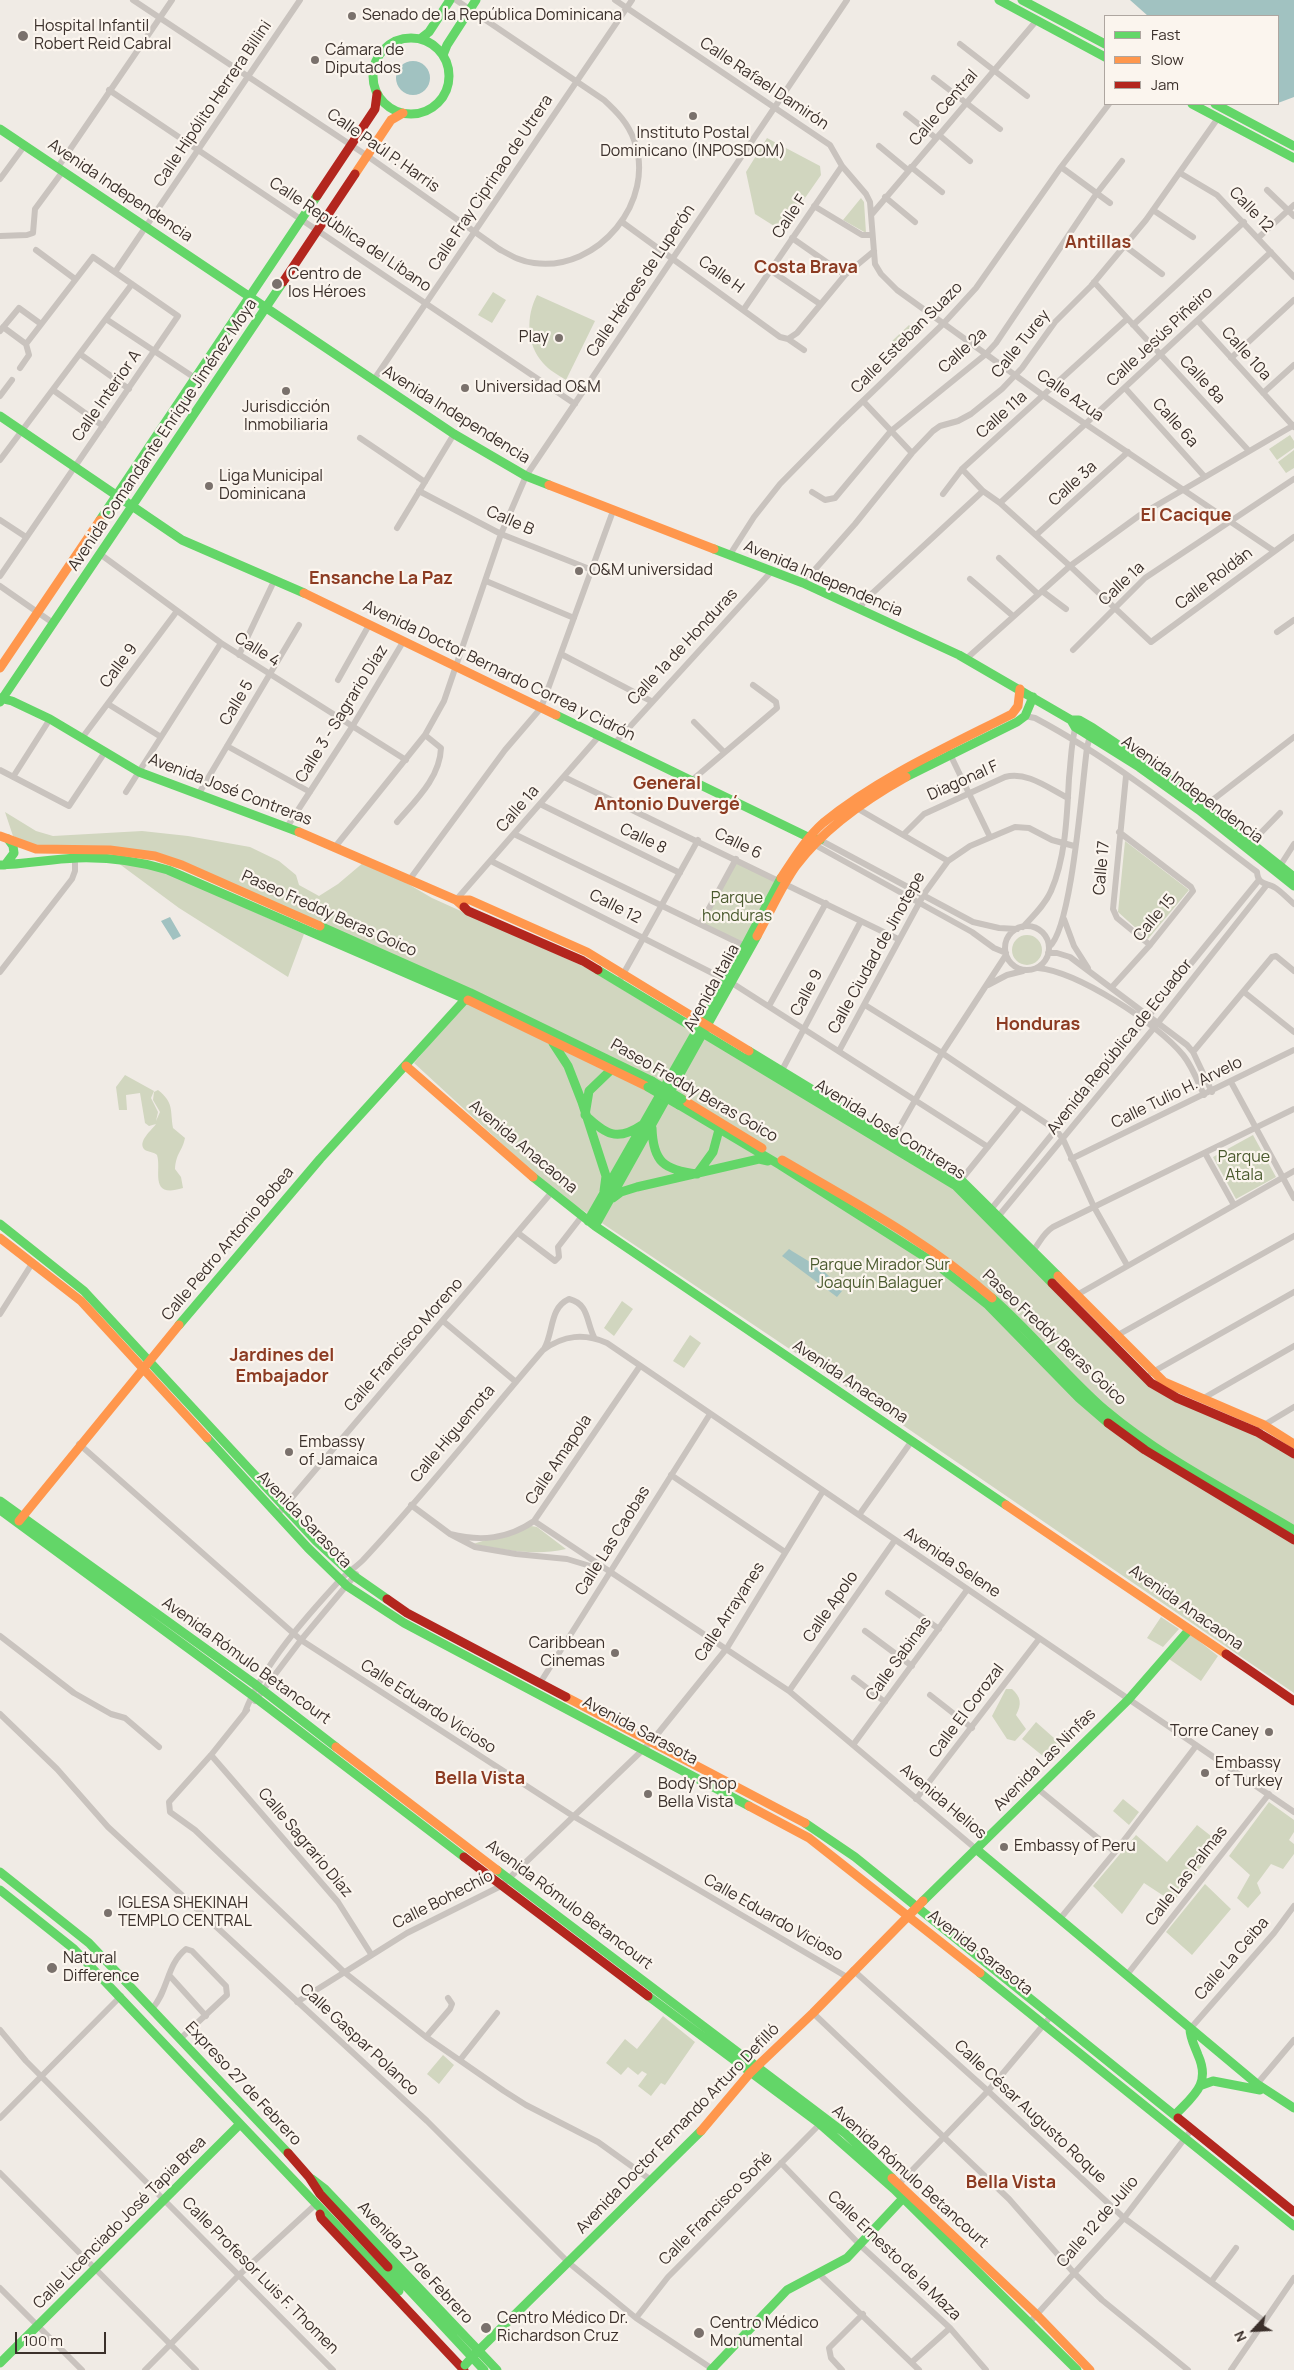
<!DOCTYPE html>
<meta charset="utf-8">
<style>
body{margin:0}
#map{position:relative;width:1294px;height:2370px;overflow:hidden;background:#f0ebe5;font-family:Manrope,sans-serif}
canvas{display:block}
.legend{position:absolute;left:1104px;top:15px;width:175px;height:90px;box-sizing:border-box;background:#fbf5ee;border:1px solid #aea6a0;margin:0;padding:6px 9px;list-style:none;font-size:15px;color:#3b302b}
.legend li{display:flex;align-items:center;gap:10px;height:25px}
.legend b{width:25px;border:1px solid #aea6a0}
.north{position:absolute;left:1229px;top:2305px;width:50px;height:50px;-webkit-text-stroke:4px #fbf5ee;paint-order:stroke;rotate:245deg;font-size:14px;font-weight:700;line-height:20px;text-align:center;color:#3b302b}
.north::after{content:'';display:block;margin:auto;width:18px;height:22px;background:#3b302b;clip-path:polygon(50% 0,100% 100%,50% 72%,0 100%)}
.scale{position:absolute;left:15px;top:2332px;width:91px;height:22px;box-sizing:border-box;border:2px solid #3b302b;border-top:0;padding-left:6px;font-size:15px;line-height:18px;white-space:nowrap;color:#3b302b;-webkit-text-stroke:4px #fbf5ee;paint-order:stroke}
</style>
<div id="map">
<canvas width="1294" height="2370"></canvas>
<ul class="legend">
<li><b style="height:6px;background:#63d668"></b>Fast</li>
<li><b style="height:6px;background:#ff974d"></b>Slow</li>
<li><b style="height:6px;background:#b3261e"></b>Jam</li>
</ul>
<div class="north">N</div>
<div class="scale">100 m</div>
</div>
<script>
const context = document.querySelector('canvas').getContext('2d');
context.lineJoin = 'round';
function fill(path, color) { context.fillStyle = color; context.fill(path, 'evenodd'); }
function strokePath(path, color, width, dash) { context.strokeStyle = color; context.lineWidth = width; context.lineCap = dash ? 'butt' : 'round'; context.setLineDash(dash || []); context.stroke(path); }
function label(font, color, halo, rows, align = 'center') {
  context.font = font + ' Manrope,sans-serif'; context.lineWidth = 4.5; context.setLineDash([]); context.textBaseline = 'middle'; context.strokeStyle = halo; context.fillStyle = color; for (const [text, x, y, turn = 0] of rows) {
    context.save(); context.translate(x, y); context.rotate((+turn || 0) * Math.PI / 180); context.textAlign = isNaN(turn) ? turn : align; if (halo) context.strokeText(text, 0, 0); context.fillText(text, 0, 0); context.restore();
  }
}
fill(new Path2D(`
 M767,138l53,28 1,9 -39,56 -27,-17 -9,-42z
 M861,198l3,4 2,31 -23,-13z
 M493,292l13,8 -14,23 -14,-8z
 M537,295l58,26 -29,59c-8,-5 -17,-10 -23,-17 -17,-19 -17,-47 -6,-68z
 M909,325l9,10 -17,17 -10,-10z
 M1290,435l4,6v7l-17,12 -8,-11z
 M1294,450v18l-8,5 -8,-11z
 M5,812l31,19 17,5 89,-5 46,5 62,11 29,14 17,14 3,10 20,11 19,-12 26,-22 22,9 46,27 153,69 369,221 191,194 107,50 42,25v236l-409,-280 -313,-210 -35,-27 -123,-113 60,-71 -294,-131 -144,-15 -23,-10z
 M1125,841l64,49 -41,49 -30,-27z
 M736,859l44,21 -35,66 -44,-23z
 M114,860l44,9 146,65 -16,43 -109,-69z
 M1012 950a15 15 0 1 1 30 0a15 15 0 1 1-30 0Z
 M125,1075l29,16 -3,7 7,14 -2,9 4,-9 -7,-12 1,-8 4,-2c16,13 12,19 15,38l12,10c-3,14 -9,15 -10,31l6,8 2,11c-35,11 -21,-18 -26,-33 -3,-3 -8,-3 -12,-5 -9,-8 8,-21 11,-26l-7,2 -4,-3 -5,-30 -14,2 1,15h-8l-3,-23z
 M1253,1135l23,42 -40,22 -23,-42z
 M622,1301l11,8 -19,27 -10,-8z
 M690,1335l11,8 -17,25 -11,-7z
 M531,1526l6,1 29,22c-31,7 -61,1 -93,-5z
 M1161,1617l18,12 -16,18 -16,-9z
 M1190,1634l28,22 -17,25 -32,-22z
 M1006,1689h6c9,8 10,15 4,26l10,14 -11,12 -8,-2 -15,-23z
 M1036,1722l27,24 -14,15 -27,-22z
 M1123,1799l16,13 -10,13 -16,-14z
 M1269,1802l25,18v12l-5,8 5,4v10l-11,15 -12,-5 -14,19 4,10 -13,15 -11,-10 13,-23 -21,-19z
 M1197,1825l23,18 -47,59 -29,-19 -22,31 -29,-28 43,-51 31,27z
 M1205,1884l26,25 -39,46 -26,-23z
 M663,2016l32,26 -30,43 -4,-2 -10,13 -13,-10 9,-12 -5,-3 -4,4 -10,-8 -7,8 -15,-12 19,-24 12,10z
 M443,2055l11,10 -15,19 -12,-10z`), '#d1d6bf');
fill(new Path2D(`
 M1130,0h164v97l-16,6v-87h-130z
 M396 78a17 17 0 1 1 34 0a17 17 0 1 1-34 0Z
 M170,917l11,19 -8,4 -12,-19z
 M789,1249c20,13 40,22 53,42l-5,6 -55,-41z`), '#a1c2c1');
strokePath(new Path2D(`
 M133,0l233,155 133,94c11,6 22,13 35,14 64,9 123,-62 100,-123 -6,-17 -17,-28 -30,-40l-148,-100
 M615,0l215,145 12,21 24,28 4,8 5,62 6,10 16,16 147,106 230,155
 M960,44l67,52
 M934,78l66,51
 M109,90l466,314
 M906,114l30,24
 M939,135l31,26
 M879,146l29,24
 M58,167l114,-167
 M911,167l31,25
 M1061,167l49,36
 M1180,173l37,22 77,82
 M0,179l25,-34
 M1267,190l27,26
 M885,197l30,25
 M814,206l48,29h10
 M1153,210l40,27
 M872,214l165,-194
 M622,222l158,115 8,2 16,11
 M0,236l27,-1 6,-2 2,-24 28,-38
 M792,238l53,37
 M1258,238l36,-33
 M1125,246l37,28
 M36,250l39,29
 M770,270l50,34
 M115,272l185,-272
 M1094,282l155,169
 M744,309l98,-143
 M106,319l89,59
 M1198,321l96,106
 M1133,325l111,-103
 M3,327l23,17
 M0,331l19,-23 22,16
 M788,339l9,-6 48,-58 29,-24
 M80,354l49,35
 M1231,358l63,-58
 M20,368l9,-13 -3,-11
 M373,381l259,-381
 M1125,388l79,88
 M53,390l50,36
 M1263,393l31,-28
 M0,396l12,-16
 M863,401l49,52
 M360,438l65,44
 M0,460l132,-176
 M962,469l21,22 17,12 70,63 81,76 143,-105
 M419,491l82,43 91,36
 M812,492l13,8 10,-2 56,-67 95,-77 10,-11 101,-150 25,-32
 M943,494l19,-25 165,-150
 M1000,503l271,-251
 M0,520l26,17
 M397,528l57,-94
 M1036,535l92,-83
 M100,554l121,89 185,117
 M729,556l25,-39 26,-33 61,-62 102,-98 33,-36 85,-121 48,-63
 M999,558l39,36
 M0,576l178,-260 -85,-59 -67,87
 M970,579l43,37
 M486,581l88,37
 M803,583l52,-59 57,-71 21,-22 7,-5 18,-5 13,-7 31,-25 20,-21 33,-46 36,-36 55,-66 72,-102
 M0,586l53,37
 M1042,591l24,18
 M860,608l5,-8 118,-109
 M1277,632l17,-12
 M1073,650l72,-72 149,-99
 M561,654l90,47
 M239,655l36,-76
 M966,659l104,-93 70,-51 154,-90
 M338,680l31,-55
 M108,704l53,33
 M1025,716l10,2c79,42 151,100 222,154 1,13 9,11 17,15 7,4 14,12 20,17
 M694,722l30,30
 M82,738l95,-127
 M615,743l156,-171
 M227,746l83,46
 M949,752l41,85
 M0,770l69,36 36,-54
 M1126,776l-13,133 4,9 33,27
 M13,777l37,-58
 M564,777l334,162
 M691,781l86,-73 -1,-6 -23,-17
 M126,792l95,-149
 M198,795l101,-170
 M540,804l140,69
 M853,806l95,55
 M1202,808l92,-71
 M397,822c18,-21 43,-44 44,-74l-16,-13
 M287,827l65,-100 51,-85
 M514,834l233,113
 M903,835l21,-21 81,-37c22,-6 43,11 63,21
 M820,840l153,82 26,6 18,1
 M1251,843l29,-30
 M815,845l157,87 22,16 12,5
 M335,847l90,-112 19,-34 57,-167 25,-58 321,-476
 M491,861l235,119
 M1280,866l14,-22
 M410,879l95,-129 36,-42 72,-197
 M456,900l144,-165
 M1064,919l10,27 14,22
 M701,923l35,-64
 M1005 948a22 22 0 1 1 44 0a22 22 0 1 1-44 0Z
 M1023,927c10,-11 22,-22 28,-36 15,-34 16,-77 18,-113 2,-17 2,-36 7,-53
 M1049,947c23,-18 33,-163 38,-199l3,-13
 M1048,953h9l13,4 117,88 6,7 19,40
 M1038,968c40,4 119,55 145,87 9,11 15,27 21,40
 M0,972l72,-93 3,-8v-13
 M621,978l77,-138
 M732,983l256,164
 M988,985l19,-10 16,-4
 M1112,987l38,-42 43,-54 -2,-4 -72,-55
 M1244,992l50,40
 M865,1005l77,48 114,77 7,9 31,68 33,58
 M769,1006l57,-103
 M839,1051l85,-157 24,-33 22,-15 45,-19 14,1 23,12 22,6
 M1193,1052l79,-95 4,-1 18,15
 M780,1074l81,-153
 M1231,1082l63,116
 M893,1139l49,-86 64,-98
 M1205,1153l29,52
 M1071,1159l223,-109
 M961,1180l59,-73
 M988,1213l271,-333
 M997,1218l156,-189 113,-143
 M518,1233l37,28 4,-4 -1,-10 24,-31
 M1032,1252c8,-9 10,-18 21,-25l241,-118
 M1075,1296l219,-125
 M0,1314l33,-52
 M443,1321l73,61
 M1109,1340l185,-104
 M544,1349c10,-17 5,-41 25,-50 20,5 17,22 25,38
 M1151,1373l143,-81
 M1202,1399l92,-53
 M1257,1432l7,-7 30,-18
 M79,1444l222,196 272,176 274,161
 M671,1475l114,77
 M411,1505l39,29 25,13 41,7 51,5 33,10
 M277,1515l274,-322
 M859,1515l52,-73
 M534,1521l255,170 187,158
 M450,1534c31,8 58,5 84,-13l106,-155
 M888,1593l51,36
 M865,1631l47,35
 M0,1636l74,57 37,21 14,4 34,29
 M854,1678l31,24
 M540,1683l170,-269
 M789,1691l106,-151
 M930,1695l42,33
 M255,1701l46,-61 55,-66
 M247,1710l-36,45 -42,47 1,10 25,18 149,142 82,65 78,54 22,14 72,37 53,38
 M245,1712c18,-47 61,-95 95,-132 7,-7 16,-13 23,-20 63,-67 120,-140 180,-210 21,-15 41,-17 64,-7l687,469
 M0,1714l57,55 51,58 319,294 142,142 67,55 78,52
 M853,1745l114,-155
 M211,1755l127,147 33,52
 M1038,1789l77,63
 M916,1799l123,-160
 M1059,1920l56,-68 81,-106
 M853,1970l135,121 136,127 140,103
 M169,1975l37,41
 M1126,1976l143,-182
 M297,2002l110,-69 94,-47 150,-144 76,-94 96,-157
 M152,2009c17,-19 14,-44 34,-60l6,2 34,35 1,9 -47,44
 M813,2013l196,186 65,74 28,27 86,70
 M1190,2029l84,-96 20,-27
 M0,2030l26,31 307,309
 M426,2037l24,-28 2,-5 -4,-6
 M460,2060l37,-47
 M1257,2084l37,-44
 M0,2118l121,-122
 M781,2163l79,82 90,83 36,42
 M0,2173l196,197
 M896,2187l92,-96 63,-75
 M818,2273l101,97
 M1211,2282l25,-34
 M0,2288l82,82
 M636,2318l32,-41 152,-153
 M1030,2322l94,-104 68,-89
 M912,2362l38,-34
 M145,2370l94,-95 76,-70
 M842,2370l-11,-12 -2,-10 34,-34
 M1231,2370l63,-92`), '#c9c3be', 6);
strokePath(new Path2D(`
 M999,0l106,57
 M1022,0l83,44
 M373 76a38 38 0 1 1 76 0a38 38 0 1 1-76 0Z
 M420,39l9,-7 21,-32
 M443,55l4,-10 29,-45
 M1192,104l102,54
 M1215,104l79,42
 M0,129l454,305 72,42 23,9
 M0,416l182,124 122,53
 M100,520l217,-324
 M714,549l89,34 156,72 112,65 4,7 64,40 60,43 95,76
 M0,698l12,3 38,18 89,53 160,60
 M0,702l283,-420
 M556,715l254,123 10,2
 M1071,720h8l14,8 85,57 116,92
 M906,777l111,-55 8,-6 8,-19
 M0,865c26,-1 51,-6 77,-7 31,-1 61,3 91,12l300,130
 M5,865l9,-12 -1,-7 -5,-7
 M320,926l151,67 181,88
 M598,970l358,216 96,97
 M553,1043l15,23 14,36 24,74 -2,15
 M749,1051l212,129 97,96
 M615,1066l-26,25 -4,24c20,19 32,27 57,10
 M679,1105l101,60 156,99 52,41 91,93 29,25
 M652,1128c1,34 12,42 45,46l16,-22 7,-26
 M533,1177l62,49 411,279
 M613,1198l8,-6 16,-5 122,-28 9,2
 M588,1221l157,-275 36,-68
 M0,1224l84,67 232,250 38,35 33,23
 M595,1226l162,-290
 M992,1298c40,35 73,77 113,112 57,48 125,82 189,120
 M179,1325l141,-166 151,-166
 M207,1438l101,110 39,38 57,37 345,183
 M0,1501l256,184 80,62
 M0,1510l252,185 212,162
 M805,1823l50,34 323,261
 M976,1849l281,235 37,24
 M497,1870l349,264 46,44
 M0,1872l89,71 199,210
 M0,1890l74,59 325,342
 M923,1901l205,-201 61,-70
 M980,1973l314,253
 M648,1996l172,128 74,65 183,181
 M1202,2085l11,-4 47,9
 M1175,2115c19,-20 36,-31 23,-60 -3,-8 -8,-17 -8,-26
 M312,2179l13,10 172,181
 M388,2267l96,103
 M475,2354l226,-223
 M0,2363l239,-238
 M711,2370l76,-80 60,-32 60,-64`), '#63d668', 9);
strokePath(new Path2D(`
 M355,174l36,-54 12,-7
 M549,485l165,64
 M304,593l252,122
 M0,668l100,-148
 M299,832l157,68 8,7
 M0,836l36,13 74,1 45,6 27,9 138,61
 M781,878c12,-18 25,-40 42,-55 55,-45 126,-77 189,-109l6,-8 2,-17
 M456,900h14l117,52 162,99
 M757,936c13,-23 24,-49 39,-70 28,-38 69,-66 110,-89
 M468,1000l180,87
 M406,1066l127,111
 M682,1099l80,49
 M782,1160c72,42 147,82 210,138
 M0,1238l81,63 126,137
 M1058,1276l106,106 100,43 30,19
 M1006,1505l220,149
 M19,1521l160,-196
 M566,1697l239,126
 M336,1747l161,123
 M749,1806l60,32 171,135
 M701,2131l49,-58 63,-60 110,-112
 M892,2178l145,137 53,55`), '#ff974d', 9);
strokePath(new Path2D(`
 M317,196l58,-87 2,-15
 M283,282l72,-108
 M464,907l4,4 115,50 15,9
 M1052,1283l99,100 26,15 80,34 37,22
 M1108,1423l37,27 149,90
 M387,1599l20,14 159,84
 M1226,1654l68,47
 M464,1857l184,139
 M1178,2118l116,94
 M288,2153l21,24 11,17 68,73
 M320,2214l1,4 143,152`), '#b3261e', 9);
strokePath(new Path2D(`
 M652,1081l30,18
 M648,1087l31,18
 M465,2365l10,-11`), '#63d668', 9);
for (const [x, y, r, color] of [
 [352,16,5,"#7a716c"],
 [23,36,6,"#7a716c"],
 [315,60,5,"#7a716c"],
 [693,116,5,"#7a716c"],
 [277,284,6,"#7a716c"],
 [559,338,5,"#7a716c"],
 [465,388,5,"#7a716c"],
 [286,391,5,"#7a716c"],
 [209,486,5,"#7a716c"],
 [579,571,5,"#7a716c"],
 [289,1452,5,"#7a716c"],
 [615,1653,5,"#7a716c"],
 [1269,1732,5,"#7a716c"],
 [1205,1773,5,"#7a716c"],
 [648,1794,5,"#7a716c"],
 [1004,1847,5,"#7a716c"],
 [108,1913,5,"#7a716c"],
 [52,1968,6,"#7a716c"],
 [486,2328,6,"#7a716c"],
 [699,2333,6,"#7a716c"]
]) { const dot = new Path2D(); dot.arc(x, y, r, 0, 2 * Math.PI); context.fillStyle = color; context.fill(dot); strokePath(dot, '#fbf5ee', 2); }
label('16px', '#3b302b', '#fbf5ee', [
 ["Senado de la República Dominicana",362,16],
 ["Hospital Infantil",34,27],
 ["Robert Reid Cabral",34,45],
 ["Cámara de",325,51],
 ["Diputados",325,69],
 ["Instituto Postal",693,134,"center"],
 ["Dominicano (INPOSDOM)",693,152,"center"],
 ["Centro de",288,275],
 ["los Héroes",288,293],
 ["Play",549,338,"right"],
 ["Universidad O&M",475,388],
 ["Jurisdicción",286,408,"center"],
 ["Inmobiliaria",286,426,"center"],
 ["Liga Municipal",219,477],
 ["Dominicana",219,495],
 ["O&M universidad",589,571],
 ["Embassy",299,1443],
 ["of Jamaica",299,1461],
 ["Caribbean",605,1644,"right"],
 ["Cinemas",605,1662,"right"],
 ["Torre Caney",1259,1732,"right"],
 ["Embassy",1215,1764],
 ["of Turkey",1215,1782],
 ["Body Shop",658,1785],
 ["Bella Vista",658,1803],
 ["Embassy of Peru",1014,1847],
 ["IGLESA SHEKINAH",118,1904],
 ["TEMPLO CENTRAL",118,1922],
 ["Natural",63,1959],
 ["Difference",63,1977],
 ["Centro Médico Dr.",497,2319],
 ["Richardson Cruz",497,2337],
 ["Centro Médico",710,2324],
 ["Monumental",710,2342]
], 'left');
label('16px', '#3b302b', '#fbf5ee', [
 ["Calle Rafael Damirón",764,84,34],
 ["Calle Hipólito Herrera Billini",213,104,-56],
 ["Calle Central",944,108,-49],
 ["Calle Paúl P. Harris",383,151,35],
 ["Calle Fray Ciprinao de Utrera",491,183,-56],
 ["Avenida Independencia",120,191,34],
 ["Calle 12",1251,210,46],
 ["Calle F",790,217,-56],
 ["Calle República del Líbano",350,235,34],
 ["Calle H",721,275,36],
 ["Calle Héroes de Luperón",641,281,-56],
 ["Calle Jesús Piñeiro",1160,337,-43],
 ["Calle Esteban Suazo",907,338,-45],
 ["Calle Turey",1021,344,-51],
 ["Calle 2a",963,351,-42],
 ["Calle 10a",1246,354,48],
 ["Calle 8a",1202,380,47],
 ["Calle Interior A",107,396,-55],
 ["Calle Azua",1070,396,35],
 ["Avenida Independencia",456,415,32],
 ["Calle 11a",1002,415,-42],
 ["Calle 6a",1175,423,48],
 ["Avenida Comandante Enrique Jiménez Moya",163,435,-56],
 ["Calle 3a",1073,484,-42],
 ["Calle B",510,521,24],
 ["Avenida Independencia",823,579,23],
 ["Calle Roldán",1214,579,-37],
 ["Calle 1a",1122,584,-43],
 ["Calle 1a de Honduras",683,647,-47],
 ["Calle 4",257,650,32],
 ["Calle 9",119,666,-53],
 ["Avenida Doctor Bernardo Correa y Cidrón",499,671,26],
 ["Calle 5",237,703,-59],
 ["Calle 3 - Sagrario Díaz",342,714,-58],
 ["Diagonal F",963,781,-24],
 ["Avenida José Contreras",230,790,21],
 ["Avenida Independencia",1192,790,36],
 ["Calle 1a",518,809,-49],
 ["Calle 8",643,839,26],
 ["Calle 6",738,844,26],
 ["Calle 17",1102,868,-85],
 ["Calle 12",615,907,27],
 ["Paseo Freddy Beras Goico",329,914,24],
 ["Calle 15",1155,918,-50],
 ["Calle Ciudad de Jinotepe",877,953,-61],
 ["Avenida Italia",712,988,-61],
 ["Calle 9",807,993,-62],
 ["Avenida República de Ecuador",1120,1047,-51],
 ["Paseo Freddy Beras Goico",694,1091,30],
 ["Calle Tulio H. Arvelo",1177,1093,-26],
 ["Avenida José Contreras",890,1130,32],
 ["Avenida Anacaona",523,1147,40],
 ["Calle Pedro Antonio Bobea",228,1244,-50],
 ["Paseo Freddy Beras Goico",1054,1338,43],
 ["Calle Francisco Moreno",404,1345,-49],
 ["Avenida Anacaona",850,1382,34],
 ["Calle Higuemota",453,1434,-50],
 ["Calle Amapola",559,1460,-56],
 ["Avenida Sarasota",304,1520,46],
 ["Calle Las Caobas",613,1541,-58],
 ["Avenida Selene",952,1563,34],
 ["Calle Apolo",831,1607,-55],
 ["Avenida Anacaona",1186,1608,35],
 ["Calle Arrayanes",730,1612,-57],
 ["Calle Sabinas",899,1659,-54],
 ["Avenida Rómulo Betancourt",246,1661,36],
 ["Calle Eduardo Vicioso",428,1707,33],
 ["Calle El Corozal",967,1711,-53],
 ["Avenida Sarasota",640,1731,28],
 ["Avenida Las Ninfas",1045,1760,-45],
 ["Avenida Helios",943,1802,40],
 ["Calle Sagrario Díaz",305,1843,50],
 ["Calle Las Palmas",1187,1876,-52],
 ["Calle Bohechío",443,1900,-27],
 ["Avenida Rómulo Betancourt",569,1905,37],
 ["Calle Eduardo Vicioso",773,1918,30],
 ["Avenida Sarasota",980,1953,38],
 ["Calle La Ceiba",1232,1959,-49],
 ["Calle Gaspar Polanco",359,2040,43],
 ["Expreso 27 de Febrero",243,2084,47],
 ["Calle César Augusto Roque",1030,2112,43],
 ["Avenida Doctor Fernando Arturo Defilló",678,2129,-46],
 ["Avenida Rómulo Betancourt",910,2177,42],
 ["Calle Francisco Soñé",716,2209,-45],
 ["Calle 12 de Julio",1098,2222,-49],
 ["Calle Licenciado José Tapia Brea",120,2223,-45],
 ["Calle Ernesto de la Maza",894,2256,44],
 ["Avenida 27 de Febrero",415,2263,47],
 ["Calle Profesor Luis F. Thomen",260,2276,45]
]);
label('16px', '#4a5a2e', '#fbf5ee', [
 ["Parque",737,899],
 ["honduras",737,917],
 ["Parque",1244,1158],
 ["Atala",1244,1176],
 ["Parque Mirador Sur",880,1266],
 ["Joaquín Balaguer",880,1284]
]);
label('bold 18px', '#8c3b22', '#fbf5ee', [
 ["Antillas",1098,243],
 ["Costa Brava",806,268],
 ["El Cacique",1186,516],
 ["Ensanche La Paz",381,579],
 ["General",667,784],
 ["Antonio Duvergé",667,805],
 ["Honduras",1038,1025],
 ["Jardines del",282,1356],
 ["Embajador",282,1377],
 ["Bella Vista",480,1779],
 ["Bella Vista",1011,2183]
]);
</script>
